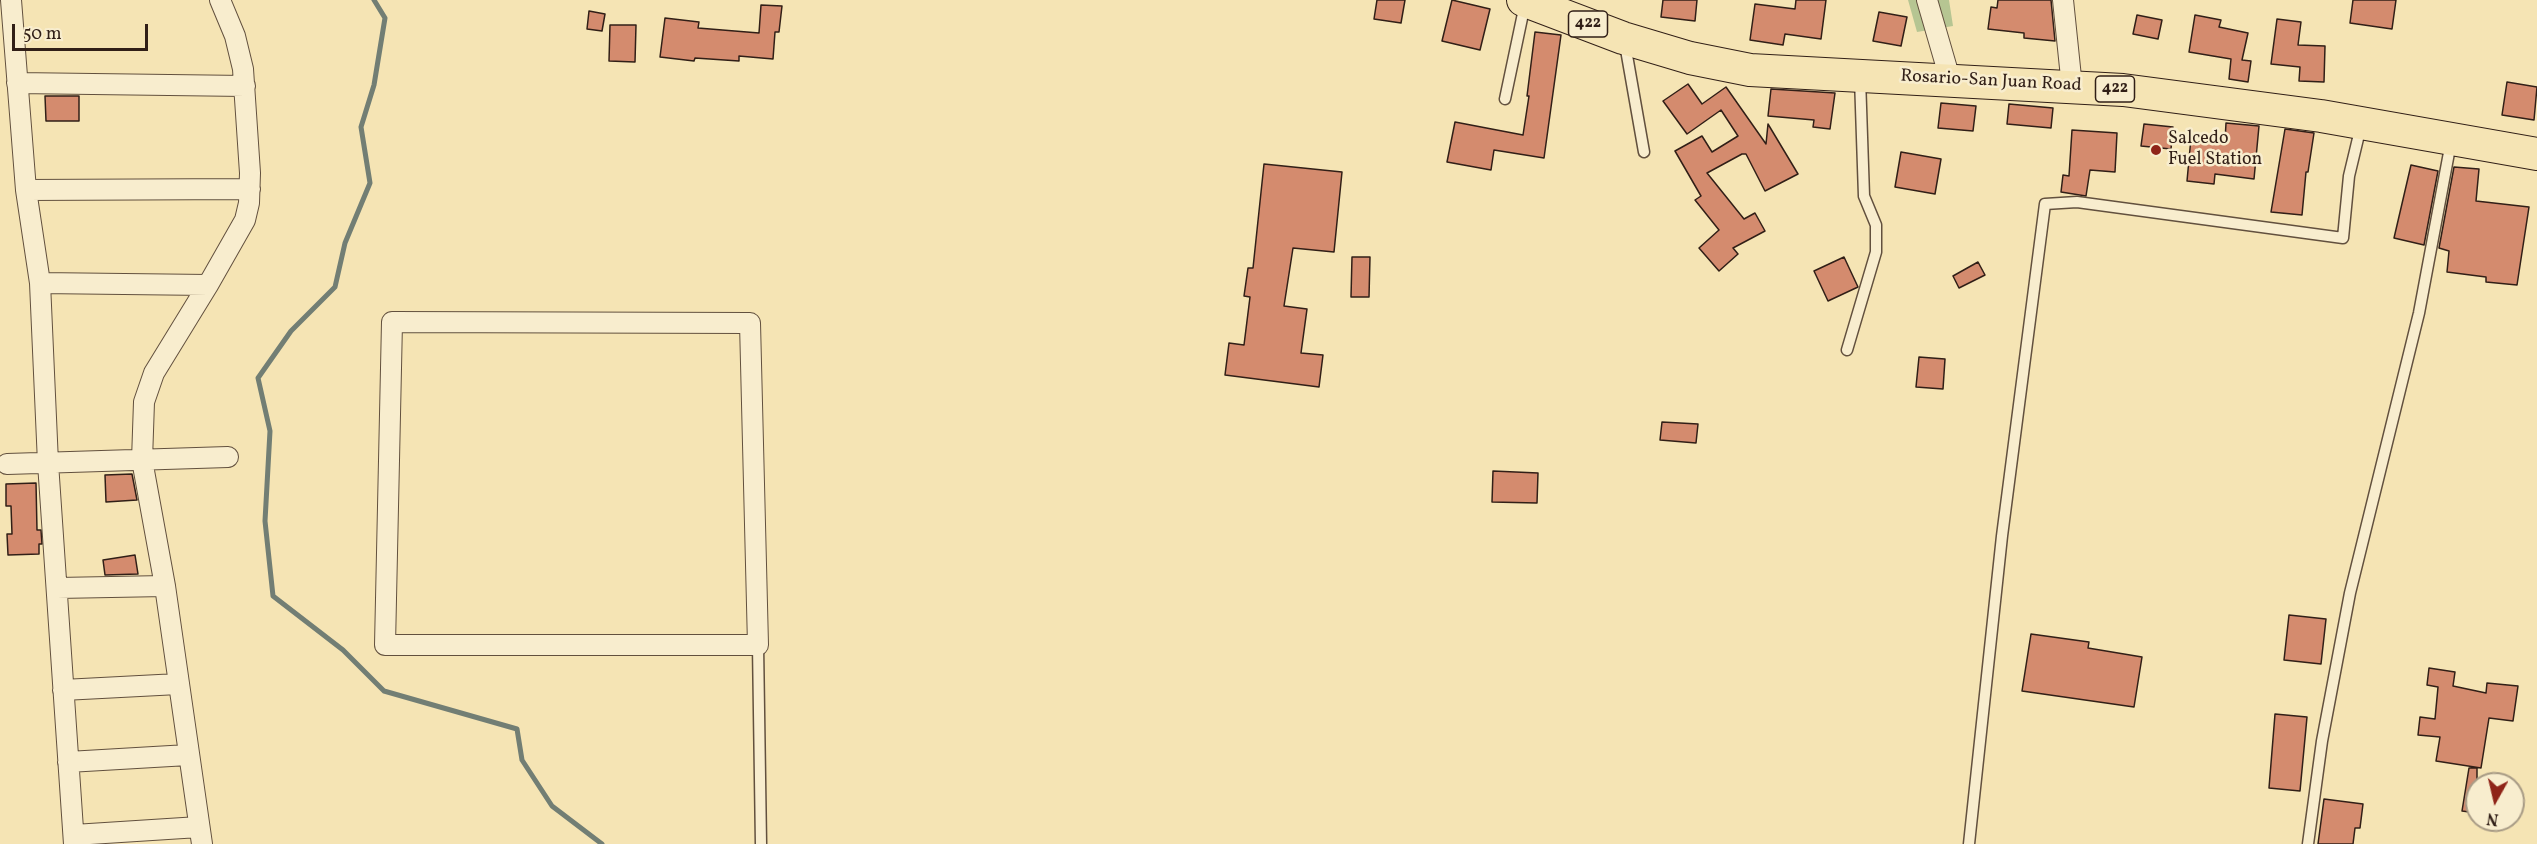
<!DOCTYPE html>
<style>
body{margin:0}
#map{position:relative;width:2537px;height:844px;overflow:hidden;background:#f5e4b4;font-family:Vollkorn,serif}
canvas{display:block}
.north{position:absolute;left:2465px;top:772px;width:60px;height:60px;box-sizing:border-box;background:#f8edce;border:2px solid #a89b85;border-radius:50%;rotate:188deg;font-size:16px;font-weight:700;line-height:24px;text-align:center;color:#311f17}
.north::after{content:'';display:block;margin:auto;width:21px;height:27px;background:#8f2418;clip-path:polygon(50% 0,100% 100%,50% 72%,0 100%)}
.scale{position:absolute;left:12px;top:24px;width:136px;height:27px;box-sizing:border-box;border:3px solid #311f17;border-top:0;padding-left:8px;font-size:18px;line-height:21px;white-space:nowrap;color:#311f17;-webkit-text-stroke:4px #f8edce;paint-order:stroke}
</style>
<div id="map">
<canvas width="2537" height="844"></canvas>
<div class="north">N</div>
<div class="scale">50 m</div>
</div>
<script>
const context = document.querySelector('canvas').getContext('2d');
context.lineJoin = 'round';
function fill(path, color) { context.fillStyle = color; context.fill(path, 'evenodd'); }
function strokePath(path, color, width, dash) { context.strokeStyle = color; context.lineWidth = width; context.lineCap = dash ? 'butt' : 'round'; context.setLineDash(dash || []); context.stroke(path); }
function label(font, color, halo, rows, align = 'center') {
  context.font = font + ' Vollkorn,serif'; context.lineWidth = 5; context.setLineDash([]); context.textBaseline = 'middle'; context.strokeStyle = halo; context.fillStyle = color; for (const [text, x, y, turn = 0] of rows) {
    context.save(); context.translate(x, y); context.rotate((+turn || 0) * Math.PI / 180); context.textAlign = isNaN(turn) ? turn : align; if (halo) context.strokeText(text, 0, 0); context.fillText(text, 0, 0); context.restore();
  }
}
fill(new Path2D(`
 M1908,0h41l4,26 -36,6z`), '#b6c592');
strokePath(new Path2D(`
 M374,0l11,18 -11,67 -13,42 9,56 -25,60 -10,44 -44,44 -33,47 12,53 -5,90 8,75 70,54 41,41 133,38 5,31 30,46 50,38`), '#727e74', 5);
const building = new Path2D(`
 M1377,0h28l-4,23 -27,-4z
 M1452,0l38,9 -10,41 -38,-9z
 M1663,0h34l-2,21 -34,-4z
 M1796,0h30l-5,39 -36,-5 -2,11 -33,-5 5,-36 40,5z
 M1998,0h53l4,41 -31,-3v-5l-36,-4 3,-22 6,1z
 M2353,0h43l-4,29 -42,-6z
 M761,5l21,1 -3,26h-4l-2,27 -34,-3v5l-44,-3 -1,3 -34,-4 5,-39 34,4 -1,6 61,5z
 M589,11l16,3 -3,17 -15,-2z
 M1879,12l28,5 -6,29 -28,-5z
 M2137,15l25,5 -4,19 -25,-5z
 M2195,15l26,5 -2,7 29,6 -6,27 9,1 -3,21 -19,-3 2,-20 -42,-7z
 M2277,19l24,3 -3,23 27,1 -1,36 -25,-1 1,-14 -29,-3z
 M610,25h26l-1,37 -26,-1z
 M1535,32l26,3 -17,123 -50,-8 -3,20 -44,-8 8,-40 68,13 6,-39h-2z
 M2507,82l30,5 -3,33 -32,-5z
 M1688,84l14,20 24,-17 40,57 2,-20 30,50 -33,17 -19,-37h-4l-35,19 37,46 11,-6 10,18 -32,17 5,6 -19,17 -20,-23 20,-18 -24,-30 6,-4 -26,-45 27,-15 10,16 26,-16 -17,-26 -34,24 -24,-33z
 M1771,89l64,4 -5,36 -17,-2 1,-7 -46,-4z
 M45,96h34v25h-33z
 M1941,103l35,3 -3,25 -35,-3z
 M2009,104l44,4 -2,20 -44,-4z
 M2226,123l33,3 -5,53 -39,-5 -1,10 -27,-3 4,-43 34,3z
 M2144,124l29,3 -2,22 -30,-3z
 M2285,129l29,4 -6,39h-2l-4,43 -31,-3z
 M2072,130l45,3 -2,39 -25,-2 -4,26 -25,-4 2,-17 6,1z
 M1901,152l40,7 -6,35 -40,-7z
 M1264,164l78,8 -8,80 -41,-4 -9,58 23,3 -6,44 22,2 -4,32 -94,-12 4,-32 15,2 6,-48 -6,-1 4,-28h5z
 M2411,165l27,6 -14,74 -30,-7z
 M2454,167l25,2 -3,32 53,6 -12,78 -31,-3v-5l-39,-5 2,-21 -10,-3z
 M1352,257h18l-1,40h-18z
 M1844,257l14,30 -30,14 -14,-30z
 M1978,262l7,13 -26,13 -6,-12z
 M1919,357l26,2 -2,30 -27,-2z
 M1662,422l36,2 -2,19 -36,-3z
 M1493,471l45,2 -1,30 -45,-1z
 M132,474l5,26 -31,2 -1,-27z
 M36,483l1,47h4l1,14h-3v10l-31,1 -1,-21h5l-1,-28h-5v-22z
 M135,555l3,19 -33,1 -2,-15z
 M2289,615l37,4 -5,45 -37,-4z
 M2031,634l58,8 -1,6 54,9 -8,50 -112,-16z
 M2429,668l26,4 -2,14 33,7 1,-10 31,3 -5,35 -24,-3 -8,50 -45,-7 4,-24 -22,-2 2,-18 15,2 3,-32 -11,-2z
 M2275,714l32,3 -7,74 -31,-3z
 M2469,768h8v45l-15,-2z
 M2324,799l39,5 -3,24h-5l-2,16h-35z`);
fill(building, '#d48b6e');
strokePath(building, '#311f17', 1.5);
const service = new Path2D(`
 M1625,44l19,108
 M1505,99l20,-95
 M1847,350l29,-98v-27l-12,-29 -4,-118
 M758,645l3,199
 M1969,844l33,-308 43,-332 32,-2 266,36 6,-62 12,-50
 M2308,844l14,-103 28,-148 69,-280 32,-171`);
const minor = new Path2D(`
 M11,0l15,190 14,93 8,180 26,381
 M1927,0l23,79
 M2063,0l9,87
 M17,83l228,3
 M26,190l224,-1
 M40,283l168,2
 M392,322l358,1 8,322h-373z
 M7,464l221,-7
 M57,588l108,-2
 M63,690l115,-6
 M68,762l120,-7
 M74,835l125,-8
 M202,844l-37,-258 -23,-126 2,-58 10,-29 54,-88 37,-65 4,-17 1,-30 -7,-104 -8,-33 -15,-36`);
const primary = new Path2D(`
 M1523,0l100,38 67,20 60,12 373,20 198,26 216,38`);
strokePath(service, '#62503e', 13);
strokePath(minor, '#62503e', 22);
strokePath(primary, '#311f17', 34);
strokePath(service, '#f8edce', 10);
strokePath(minor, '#f8edce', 20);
strokePath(primary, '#f5e4b4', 32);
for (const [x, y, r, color] of [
 [2156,150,6,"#8f2418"]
]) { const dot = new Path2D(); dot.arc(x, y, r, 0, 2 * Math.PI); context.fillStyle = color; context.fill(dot); strokePath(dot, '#f8edce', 2); }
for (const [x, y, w] of [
 [1588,24,39],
 [2115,89,39]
]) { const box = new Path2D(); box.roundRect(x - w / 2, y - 13, w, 26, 4.5); context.fillStyle = '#f8edce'; context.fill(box); strokePath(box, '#311f17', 1.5); }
label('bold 16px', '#311f17', null, [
 ["422",1588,24],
 ["422",2115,89]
]);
label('18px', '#311f17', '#f8edce', [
 ["Rosario-San Juan Road",1991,82,3]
]);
label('18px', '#311f17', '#f8edce', [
 ["Salcedo",2168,140],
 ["Fuel Station",2168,161]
], 'left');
</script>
